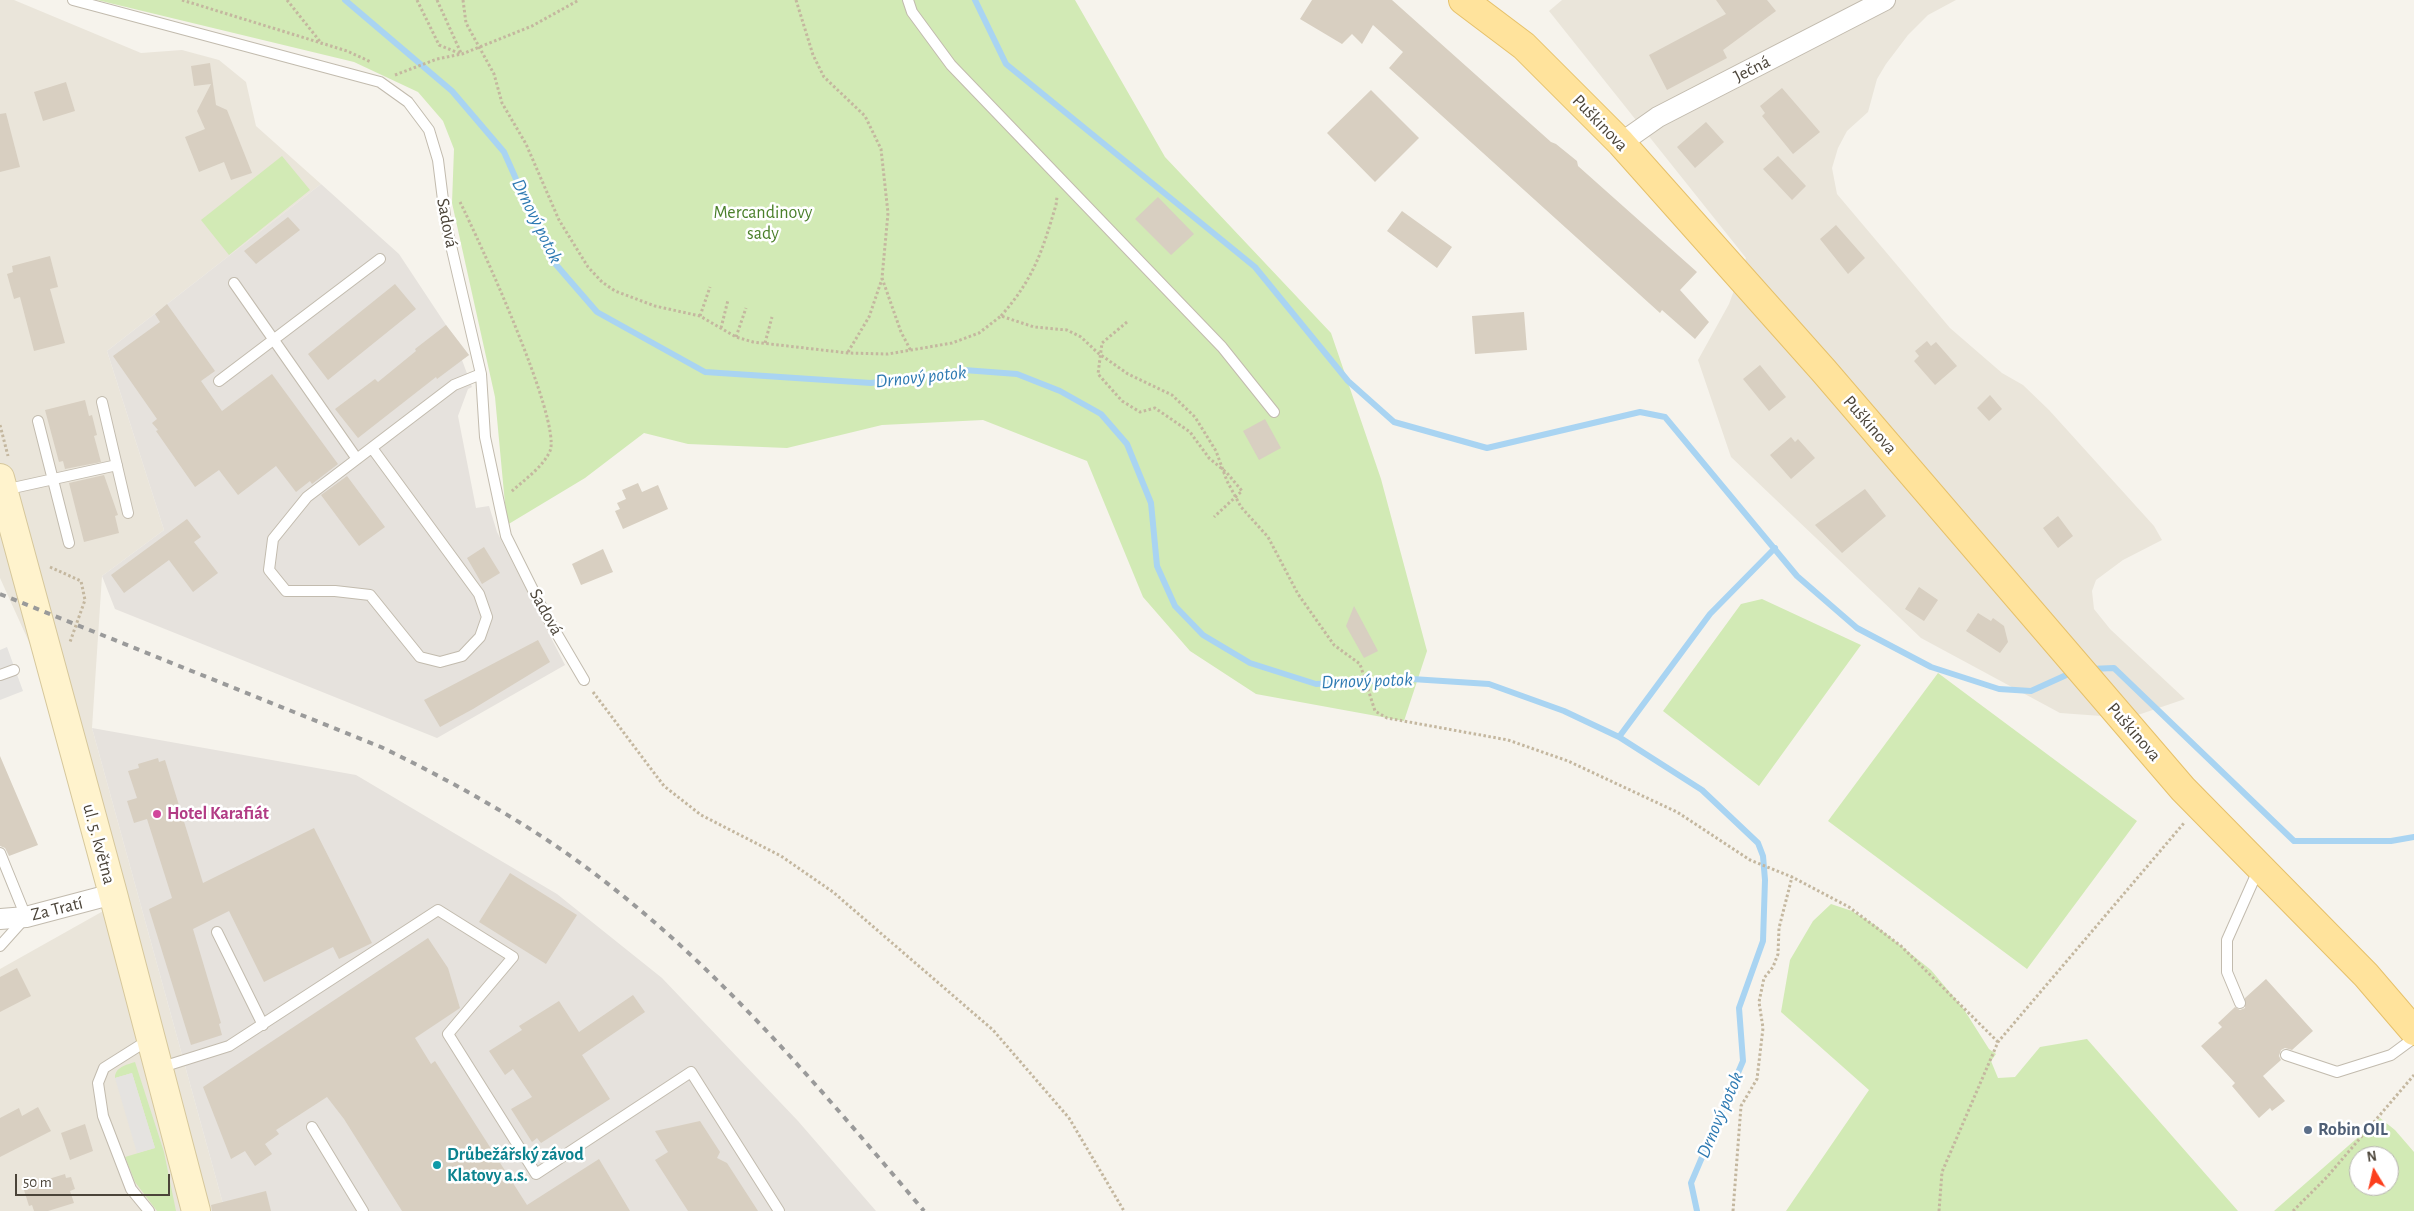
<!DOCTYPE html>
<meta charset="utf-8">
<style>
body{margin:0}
#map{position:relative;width:2414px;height:1211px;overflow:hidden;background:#f6f3ec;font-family:"Alegreya Sans",sans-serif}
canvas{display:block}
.north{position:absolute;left:2349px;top:1146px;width:50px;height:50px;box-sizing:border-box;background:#fff;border:1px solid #b7b4b0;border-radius:50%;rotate:351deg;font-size:14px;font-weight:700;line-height:20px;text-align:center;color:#4b4439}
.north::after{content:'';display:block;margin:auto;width:18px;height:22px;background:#fc3f1d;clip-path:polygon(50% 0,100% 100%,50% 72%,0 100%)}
.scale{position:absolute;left:15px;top:1174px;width:155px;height:22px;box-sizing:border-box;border:2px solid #4b4439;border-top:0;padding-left:6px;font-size:15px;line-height:18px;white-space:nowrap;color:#4b4439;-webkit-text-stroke:4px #fff;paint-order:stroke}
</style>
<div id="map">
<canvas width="2414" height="1211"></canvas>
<div class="north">N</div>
<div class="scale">50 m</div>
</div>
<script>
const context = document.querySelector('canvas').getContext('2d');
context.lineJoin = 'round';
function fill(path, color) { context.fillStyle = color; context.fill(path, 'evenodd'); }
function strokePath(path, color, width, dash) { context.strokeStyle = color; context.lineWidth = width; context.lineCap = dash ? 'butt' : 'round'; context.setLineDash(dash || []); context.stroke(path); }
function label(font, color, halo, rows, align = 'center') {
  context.font = font + ' "Alegreya Sans",sans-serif'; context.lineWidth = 5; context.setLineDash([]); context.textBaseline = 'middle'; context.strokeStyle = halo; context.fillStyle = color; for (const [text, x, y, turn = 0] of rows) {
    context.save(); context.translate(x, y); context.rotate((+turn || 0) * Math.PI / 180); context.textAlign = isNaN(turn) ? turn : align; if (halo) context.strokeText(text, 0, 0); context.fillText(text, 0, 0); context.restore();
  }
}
fill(new Path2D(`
 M0,0h14l127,53 41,-3 37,10 27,22 10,44 65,58 -214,167 57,179 -62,46 -10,152 133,483h-225v-242l105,-59 -43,-195 -62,-137z
 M1562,0h394l-28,15 -20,20 -22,29 -9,15 -9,33 -21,19 -9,17 -6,20 5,26 113,134 52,45 21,12 26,25 105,116 8,14 -39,20 -27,20 -4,11 2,18 16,20 75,70 -56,19 -69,-5 -139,-75 -190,-181 -33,-97 31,-56 17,-46 -197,-247z`), '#eae5da');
fill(new Path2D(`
 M321,184l78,70 47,71 23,30 -7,5 10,27 -4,2 -10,27 18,92 13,-2 8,26 68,133 -128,73 -322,-129 -13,-33 62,-46 -57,-179z
 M92,728l264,47 201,119 105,84 136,143 78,90h-651z`), '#e6e2dd');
fill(new Path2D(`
 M97,0h978l90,157 166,176 50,146 46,172 -23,70 -148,-27 -66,-43 -47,-54 -56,-136 -104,-41 -101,5 -95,23 -99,-4 -44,-11 -59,45 -78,47 -12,-128 -43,-194 2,-54 -11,-28 -25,-29 -64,-30z
 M282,156l28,34 -81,65 -28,-35z
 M1762,599l99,46 -102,141 -96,-75 78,-107z
 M1938,673l199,148 -110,148 -199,-148z
 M1831,904l21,7 23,14 56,45 32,38 26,41 7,5 -5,7 7,17 17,-1 25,-30 47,-8 151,172h-452l83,-121 -88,-78 9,-52 23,-39z
 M135,1062l29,90 12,59h-19l-22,-29 -10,-25 30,-9 -23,-75 -17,5c0,-11 11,-13 20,-16z
 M2380,1118l15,12 19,22v59h-140zM2359,1156h30v30h-30z`), '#d2eab5');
fill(new Path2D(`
 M7,647l16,44 -23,9v-50z
 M132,1073l23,75 -18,5 -22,-75z`), '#e5e3e0');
strokePath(new Path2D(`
 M345,0l107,91 52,61 48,108 45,52 108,60 166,11 93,-13 53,4 43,17 41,23 26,30 24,59 6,63 18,40 28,29 47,28 66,21 96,-5 77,5 75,27 55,26 83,53 56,53 5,13 2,24 -2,61 -24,67 4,53 -52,122 6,28
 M975,0l31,64 249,203 93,114 46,41 93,26 153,-36 25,5 132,159 60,52 74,39 68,22 32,2 42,-19
 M2090,669l24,-1 180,173h97l23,-4
 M1619,737l91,-123 65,-66`), '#a9d4f2', 6);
fill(new Path2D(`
 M1312,0h80l159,142 5,2 21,17 1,5 119,106 -17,18 29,32 -14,17 -33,-29 -2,3 -271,-245 14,-16 -30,-27 -11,19 -10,-10 -10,10 -42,-25z
 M1716,0h51l9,11 -53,39 4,8 -60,32 -18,-35 77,-41z
 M210,63l6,42 11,5 25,63 -21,7 -7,-18 -25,10 -14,-35 20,-8 -8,-18 14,-27 -17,2 -3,-20z
 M66,82l9,29 -32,10 -9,-29z
 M1782,88l38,44 -27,22 -31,-38 3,-3 -5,-7z
 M1371,90l48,48 -44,44 -48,-49z
 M6,113l14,54 -20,5v-58z
 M1706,122l18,20 -29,26 -18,-21z
 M1778,156l28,30 -14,14 -29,-31z
 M1158,197l36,37 -23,21 -36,-36z
 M1402,211l50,36 -15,21 -50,-37z
 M288,217l12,13 -44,34 -12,-13z
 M1836,225l29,33 -17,16 -28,-35z
 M50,256l8,31 -8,2 15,54 -31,8 -14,-54 -6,2 -7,-25 6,-2 -1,-6z
 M395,284l21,25 -88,71 -20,-26z
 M167,304l48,67 -14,10 21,30 50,-37 66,90 -26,20 -2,-3 -14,11 -20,-26 -38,29 -19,-25 -24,17 -39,-56 2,-1 -6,-7 5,-4 -44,-63 47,-34 -5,-8z
 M1524,312l3,38 -52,4 -3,-38z
 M446,325l23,30 -32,24 -1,-2 -78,61 -23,-29 40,-30 3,3 38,-31 -1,-2z
 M1927,341l4,5 5,-4 21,24 -22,19 -21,-24 5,-5 -4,-5z
 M1760,365l26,32 -17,14 -26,-32z
 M1990,395l12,14 -13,12 -12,-13z
 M85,400l4,16 3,-1 5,20 -3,1 7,26 -36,7 -2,-8 -4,1 -14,-52z
 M1265,419l16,29 -22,12 -16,-29z
 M1791,437l4,5 3,-3 17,19 -24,21 -21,-24z
 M104,475l14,40 -3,1 4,17 -35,9 -15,-59z
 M347,476l38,51 -26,19 -38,-51z
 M638,483l4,9 16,-7 10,24 -45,20 -8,-18 5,-2 -3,-6 9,-4 -4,-9z
 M1865,489l21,27 -44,37 -27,-28z
 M2058,516l15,20 -15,12 -15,-20z
 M187,519l14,18 -7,5 24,31 -25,19 -24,-32 -45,33 -13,-18z
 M484,547l16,26 -18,11 -15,-26z
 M603,549l10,23 -32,13 -9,-21z
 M1919,587l19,13 -14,21 -19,-12z
 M1354,606l24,45 -14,7 -18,-32z
 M1978,613l13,8 2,-3 11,8 4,16 -8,11 -34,-22z
 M538,640l12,22 -77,47 -33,18 -16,-27z
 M0,756l38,89 -29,11 -4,-8 -5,-2z
 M158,758l1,4 6,-2 38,123 111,-55 58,115 -33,16 -6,-12 -69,35 -35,-71 -36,18 28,94 -2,1 3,11 -31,10 -42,-136 23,-11 -25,-79 -13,4 -7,-22 10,-3 -9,-27 11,-3 -1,-4z
 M510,873l67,42 -31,49 -67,-42z
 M428,938l20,30 12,40 -45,30 16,26 4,-3 92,144 72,-46 31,52h-228l-58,-92 -17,-22 -51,33 3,4 -14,10 7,10 -17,12 -10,-15 -14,8 -28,-72z
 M17,968l14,28 -31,16v-35z
 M2266,979l47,52 -21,19 -7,-2 -4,2 -2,6 2,4 -18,16 22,25 -13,10 -2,-3 -11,10 -27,-32 3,-3 -34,-37 21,-19 -4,-4 17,-16 5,3 5,-2v-10z
 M633,995l12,17 -63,43 28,44 -69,44 -4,-5 -5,4 -21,-33 21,-12 -19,-28 -8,6 -16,-24 33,-21 -3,-4 40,-25 20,31z
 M38,1107l13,24 -51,26v-39l19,-10 3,8z
 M700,1121l20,31 -3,6 10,5 31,48h-70l-33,-51 13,-8 -13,-21z
 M85,1124l8,27 -23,9 -9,-27z
 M65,1174l1,4 5,-1 4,12 -5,2 4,12 -26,8h-14l-2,-6 -3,1 -5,-16 9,-2 -1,-4z
 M266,1191l5,20h-59l-1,-6z`), '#d8cfc1');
const lane = new Path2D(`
 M73,0l307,82 28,20 21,28 9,30 8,64 35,150 4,63 21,99 38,76 40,68
 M908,0l4,12 39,53 271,282 52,65
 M234,283l123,176
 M219,381l161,-122
 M102,402l26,111
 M38,421l31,122
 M372,448l107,146 8,23 -7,20 -18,19 -22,6 -20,-5 -50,-62 -35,-4h-49l-17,-21 4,-31 34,-42 147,-112 27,-11
 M4,490l113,-25
 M0,675l14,-5
 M0,853l26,64 -26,29
 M217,932l46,93
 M2240,1003l-13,-31v-32l32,-72
 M2286,1055l51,17 54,-17 23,-17
 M159,1068l70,-22 209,-136 75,47 -65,77 88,140 155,-102 88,139
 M312,1127l51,84
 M149,1211l-18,-22 -28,-73 -5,-33 6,-15 46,-29`);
const street = new Path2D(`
 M1621,143l37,-26 227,-117
 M0,919l26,-2 87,-23`);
const secondary = new Path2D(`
 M0,478l113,416 83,317`);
const primary = new Path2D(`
 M1463,0l61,46 97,97 203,228 359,418 183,186 48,56`);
strokePath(lane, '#c2bbae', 12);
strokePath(street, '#c2bbae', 22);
strokePath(secondary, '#d6c79b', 30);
strokePath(primary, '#e6c16a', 30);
strokePath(new Path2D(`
 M182,0l165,51 24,11
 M287,0l35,44
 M417,0l22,45 22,9
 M437,0l24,53
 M463,0l3,23 28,51 8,29 24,41 33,76 29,47 14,15 13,9 40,15 45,10 36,21 17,5 95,11 40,1 64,-11 27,-10 22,-17 33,11 33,3 14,7 17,16 30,21 44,21 23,22 21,34 11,30 14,26 27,30 30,57 36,51 26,19 15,47 12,7 121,22 60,21 109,51 73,48 42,17 57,30 52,39 97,96
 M796,0l17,55 11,22 41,39 16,33 7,64 -6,65 19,54 10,19
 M395,75l42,-16 25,-5 70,-28 47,-26
 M460,202c18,36 102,219 90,249 -7,16 -26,29 -39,41
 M700,316l10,-29
 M1001,316c33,-38 41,-64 55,-111l1,-8
 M721,328l7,-28
 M736,337l10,-29
 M765,343l7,-26
 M848,352l21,-35 13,-38
 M0,425l8,31
 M50,567l31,14 4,19 -15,42
 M593,692l71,94 37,29 80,41 52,36 160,138 76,88 55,93
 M1733,1211l8,-105 16,-27 6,-51 -4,-26 5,-24 9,-11 5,-13 1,-26 13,-51
 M1939,1211l3,-39 56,-130 186,-219
 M2293,1211l34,-34 87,-102`), '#c4b79f', 3, [2.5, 2.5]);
strokePath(lane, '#fff', 10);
strokePath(street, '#fff', 20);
strokePath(secondary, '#fff3cd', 28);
strokePath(primary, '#ffe39c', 28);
strokePath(new Path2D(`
 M0,594l381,153c70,34 139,72 202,118 132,97 236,222 341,346`), '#9a9a9a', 4, [6, 6]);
strokePath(new Path2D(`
 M1127,322l-25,21 -4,31 24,27 18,11 15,-4 35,24 19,26 18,15 15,18 -28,26`), '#c4b79f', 3, [2.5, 2.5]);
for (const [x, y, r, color] of [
 [157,814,5,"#d1479c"],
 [2308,1130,5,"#5c6f8a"],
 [437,1165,5,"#0f9aa8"]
]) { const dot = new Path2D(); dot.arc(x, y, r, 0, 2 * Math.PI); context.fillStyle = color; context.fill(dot); strokePath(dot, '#fff', 2); }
label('18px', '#4b4439', '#fff', [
 ["Ječná",1752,69,-27],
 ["Puškinova",1600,123,46],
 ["Sadová",447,223,79],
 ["Puškinova",1870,425,49],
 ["Sadová",546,612,61],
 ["Puškinova",2134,732,49],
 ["ul. 5. května",99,844,75],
 ["Za Tratí",57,909,-14]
]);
label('18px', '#4a7f2a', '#fff', [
 ["Mercandinovy",763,213],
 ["sady",763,234]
]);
label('bold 18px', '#b23c85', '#fff', [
 ["Hotel Karafiát",167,814]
], 'left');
label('bold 18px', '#4e5e75', '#fff', [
 ["Robin OIL",2318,1130]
], 'left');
label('bold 18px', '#0d838f', '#fff', [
 ["Drůbežářský závod",447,1155],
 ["Klatovy a.s.",447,1176]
], 'left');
label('italic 19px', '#2e7ab2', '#fff', [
 ["Drnový potok",537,221,64],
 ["Drnový potok",921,377,-6],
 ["Drnový potok",1367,681,-2],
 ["Drnový potok",1720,1115,-67]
]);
</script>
